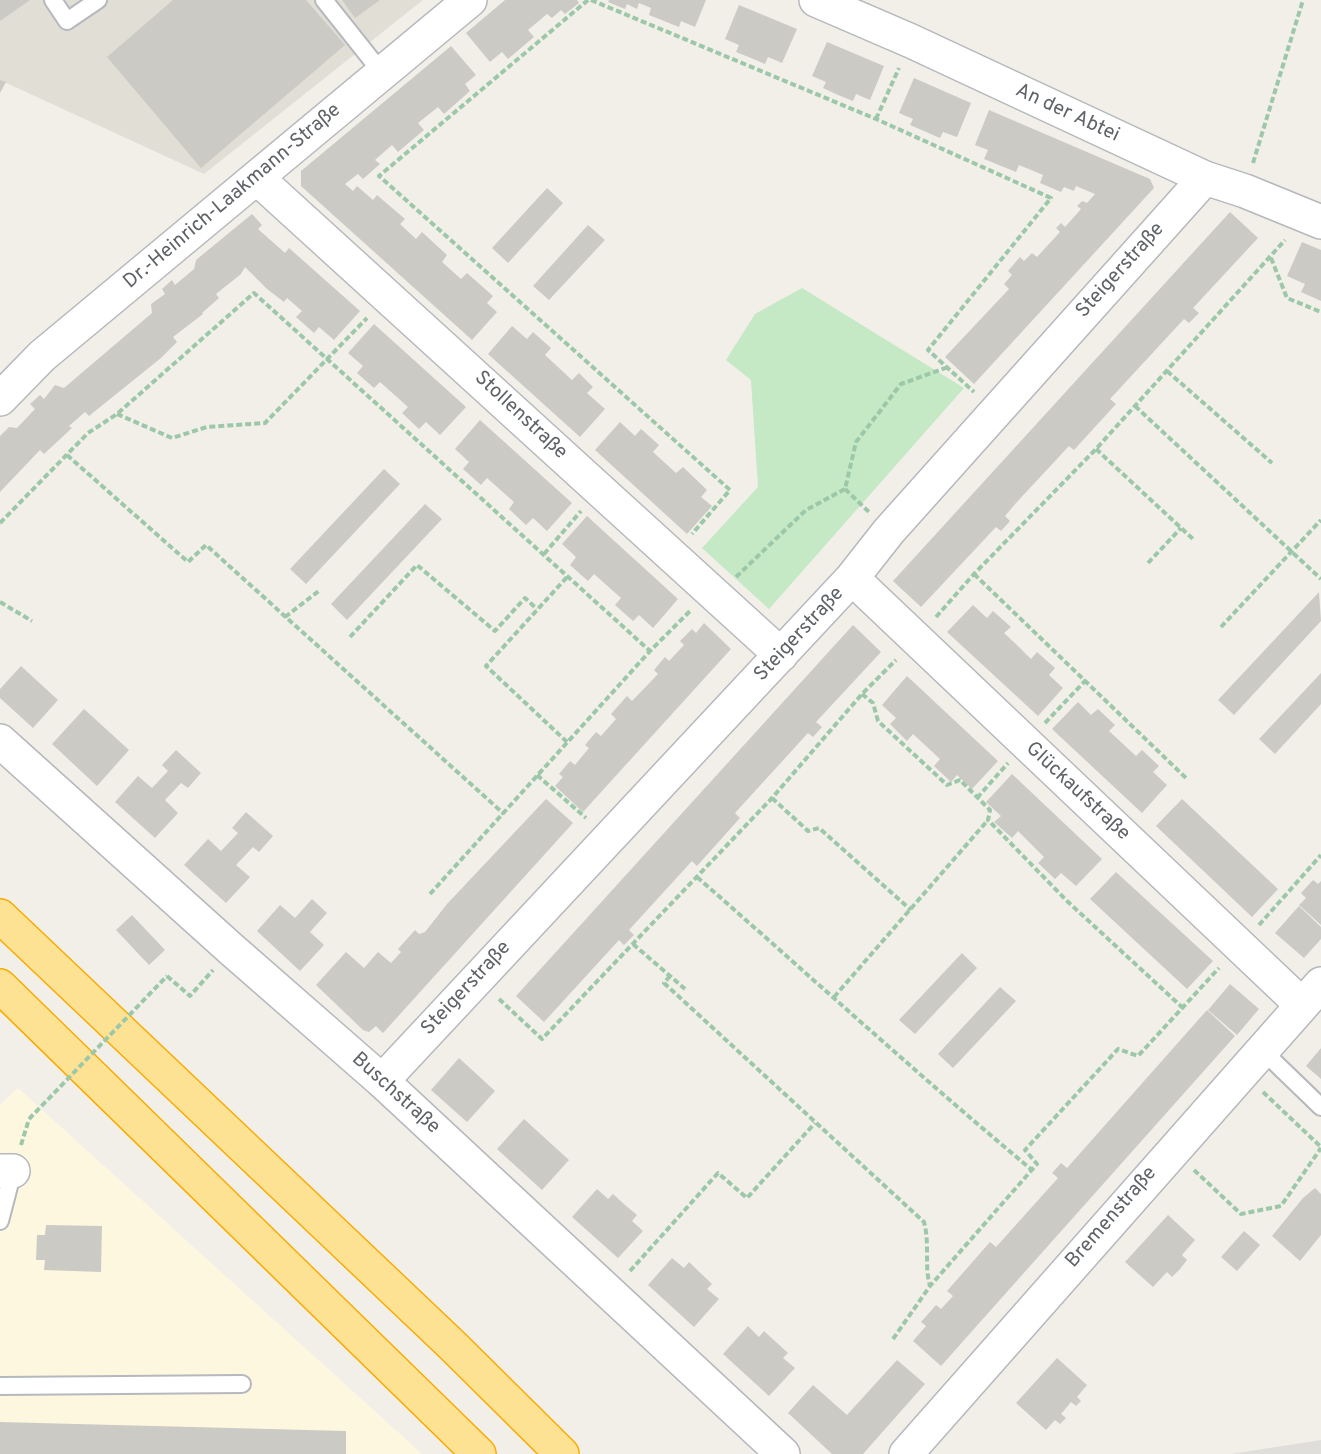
<!DOCTYPE html>
<meta charset="utf-8">
<style>
body{margin:0}
canvas{display:block;background:#f1efe8}
</style>
<canvas width="1321" height="1454"></canvas>
<script>
const g = document.querySelector('canvas').getContext('2d');
g.lineJoin = 'round';
function fillPath(path, color) {
  g.fillStyle = color;
  g.fill(path, 'evenodd');
}
function strokePath(path, color, width, dash) {
  g.strokeStyle = color;
  g.lineWidth = width;
  g.lineCap = dash ? 'butt' : 'round';
  g.setLineDash(dash || []);
  g.stroke(path);
}
function write(font, color, halo, rows, align = 'center') {
  g.font = font + ' Overpass,sans-serif';
  g.lineWidth = 4.5;
  g.setLineDash([]);
  g.textBaseline = 'middle';
  g.strokeStyle = halo;
  g.fillStyle = color;
  for (const [text, x, y, turn = 0] of rows) {
    g.save();
    g.translate(x, y);
    g.rotate((+turn || 0) * Math.PI / 180);
    g.textAlign = isNaN(turn) ? turn : align;
    if (halo) g.strokeText(text, 0, 0);
    g.fillText(text, 0, 0);
    g.restore();
  }
}
const commercial = new Path2D(`
 M18 1088 421 1453V1454H0V1105Z`);
const industrial = new Path2D(`
 M1321 1440V1454H1231Z`);
const education = new Path2D(`
 M0 0H423L204 174 0 80Z`);
const green = new Path2D(`
 M802 288 964 388 769 609 702 548 758 487 751 380 726 360 755 314Z`);
const building = new Path2D(`
 M0 0H30L0 21Z
 M173 0H306L345 45 201 168 107 57Z
 M342 0H380L355 18Z
 M505 0H577L579 3 565 14 561 10 552 18 547 14 528 30 534 37 508 59 502 52 490 62 466 33Z
 M609 0H706L695 27 681 21 679 27 649 15 651 8 639 3 637 9 627 4 625 9 608 2Z
 M739 5 797 29 782 63 768 57 765 64 751 58 736 52 739 45 725 39Z
 M827 42 884 66 870 100 856 94 853 101 838 95 823 88 826 82 812 76Z
 M451 46 476 75 465 84 470 91 444 114 438 107 418 123 424 130 398 152 392 145 375 160 380 164 363 179 358 174 345 184 353 191 357 186 373 200 377 195 405 219 400 224 416 239 422 232 447 255 442 262 461 279 467 273 493 296 487 303 497 312 472 340 301 186V171Z
 M914 78 971 103 957 137 943 132 940 138 910 125 913 119 899 113Z
 M0 80 6 82 0 93Z
 M989 110 1150 179 1154 188 974 384 945 357 1009 289 1004 284 1012 275 1008 271 1020 257 1024 261 1032 253 1037 257 1060 232 1056 228 1061 223 1065 227 1081 209 1077 206 1082 201 1087 203 1095 194 1076 186 1074 191 1064 187 1061 192 1040 183 1043 175 1019 165 1016 172 984 159 988 150 975 145Z
 M547 188 563 203 508 263 492 248Z
 M1230 212 1258 238 1193 308 1199 313 1189 323 1184 319 1110 399 1116 404 1074 450 1069 446 1016 503 1005 516 1010 521 1001 531 996 527 921 607 893 581Z
 M252 214 262 225 258 229 285 253 289 248 360 311 334 340 319 327 314 333 296 317 302 311 287 298 284 302 267 289 245 267 241 274 216 294 219 298 202 313 203 314 173 337 177 342 161 358 89 416 85 412 69 426 72 428 44 454 40 450 0 492V436L9 427 17 428 35 409 30 404 40 395 44 399 55 385 64 388 152 313 151 304 165 294 162 289 172 280 175 285 194 269 196 260Z
 M588 225 605 240 549 300 533 286Z
 M1302 242 1321 250V301L1301 292 1305 284 1287 276Z
 M374 324 466 407 440 435 426 422 419 429 402 413 408 407 380 382 374 388 357 373 363 366 348 353Z
 M512 326 527 339 533 332 551 348 545 355 572 380 579 373 593 387 587 393 605 409 580 437 488 354Z
 M480 420 572 503 547 531 533 518 526 525 509 509 514 502 487 478 481 485 463 469 469 462 455 449Z
 M620 422 635 436 641 429 659 445 653 452 676 473 683 467 707 490 701 497 712 506 687 534 595 450Z
 M384 469 400 484 306 584 290 569Z
 M425 504 442 519 347 620 331 604Z
 M587 516 678 599 653 628 639 615 633 621 615 605 621 598 594 574 588 581 570 565 576 557 562 544Z
 M1319 592 1321 621 1234 715 1218 700Z
 M973 605 987 618 993 611 1011 627 1004 633 1018 646 1031 659 1037 652 1055 668 1049 675 1063 688 1038 716 947 632Z
 M704 623 731 649 583 812 555 786 563 777 559 774 570 761 575 765 589 748 585 745 596 732 601 736 616 719 611 714 627 696 632 701 658 674 654 670 665 657 669 661 684 645 680 641 692 629 696 633Z
 M853 625 881 652 816 722 822 727 813 737 808 733 735 813 740 818 697 866 692 861 629 930 634 935 624 945 619 940 544 1022 516 996Z
 M21 666 58 700 33 728 0 698V689Z
 M1321 673V704L1275 754 1259 739Z
 M907 676 998 761 972 789 957 775 951 782 934 766 940 759 913 734 907 741 890 724 896 718 882 705Z
 M1078 702 1091 715 1098 709 1115 725 1109 731 1136 756 1142 750 1159 766 1153 772 1167 785 1142 813 1052 729Z
 M84 709 129 750 97 786 52 744Z
 M176 750 201 773 188 788 181 783 165 800 178 813 155 838 115 802 138 776 152 788 168 771 162 765Z
 M1012 774 1102 859 1076 886 1061 873 1055 879 1038 863 1044 857 1018 831 1012 838 994 822 1001 816 986 802Z
 M546 799 573 823 383 1033 376 1026 369 1032 363 1030 316 985 346 952 364 968 378 952 391 963 401 952 398 949 415 930 419 934 425 932 447 904Z
 M1182 799 1278 889 1252 917 1156 826Z
 M246 812 273 836 259 852 253 847 236 865 250 877 226 903 184 865 208 839 221 851 238 833 232 828Z
 M1116 872 1213 961 1187 989 1090 899Z
 M1313 880 1318 884 1321 881V925L1299 905 1306 898 1301 893Z
 M312 899 327 913 310 932 324 945 300 971 257 931 280 905 295 918Z
 M1299 906 1321 927V939L1304 958 1275 933Z
 M132 915 165 950 149 965 116 930Z
 M962 953 977 968 915 1034 899 1020Z
 M1230 984 1259 1009 1237 1035 1208 1010Z
 M1000 987 1016 1001 953 1068 938 1054Z
 M1207 1010 1235 1036 941 1366 913 1341 926 1326 921 1322 936 1305 941 1309 953 1296 947 1291 990 1242 996 1247 1058 1178 1052 1173 1061 1163 1067 1168Z
 M1321 1048V1079L1306 1066Z
 M459 1058 495 1091 467 1122 431 1090Z
 M524 1119 569 1160 542 1190 497 1149Z
 M1315 1188 1321 1194V1235L1300 1261 1272 1236 1303 1198Z
 M597 1189 608 1199 613 1194 625 1205 637 1215 632 1221 643 1231 618 1258 572 1217Z
 M1168 1215 1195 1240 1182 1255 1187 1260 1180 1269 1172 1277 1167 1272 1153 1287 1125 1262Z
 M46 1225 102 1226 101 1272 44 1270 45 1260H36L37 1235H45Z
 M1244 1231 1260 1245 1237 1271 1221 1257Z
 M672 1258 684 1268 689 1262 712 1284 707 1289 719 1299 694 1327 648 1285Z
 M748 1326 759 1337 764 1331 788 1353 783 1358 795 1368 769 1396 723 1354Z
 M1057 1358 1087 1385 1077 1397 1081 1401 1076 1406 1071 1402 1061 1414 1066 1418 1060 1424 1055 1420 1046 1430 1016 1403Z
 M897 1360 925 1384 863 1454H832L788 1413 813 1385 847 1415Z
 M0 1422 346 1431V1454H0Z`);
const path = new Path2D(`
 M588 0 379 176 730 490 692 534
 M591 0 876 119 1051 198 928 350 974 392
 M876 119 899 68
 M1253 163 1303 0
 M1271 258 1287 298 1321 312
 M1167 371 1272 463
 M1135 406 1321 579
 M117 414 172 438 207 427 265 423 367 318
 M1096 449 1193 539
 M67 455 188 562 206 545 504 814
 M845 489 869 512
 M0 523 88 433 117 414 254 293 650 651
 M544 554 581 511
 M1148 563 1181 528
 M974 574 1186 778
 M736 577 806 510 845 489 856 442 901 384 948 367
 M0 602 32 621
 M285 617 320 590
 M936 617 974 574 1096 449 1285 240
 M1221 627 1321 520
 M350 637 417 565 495 631 525 598 537 609
 M862 694 873 703 878 721 947 785 960 780 990 810 988 820 1067 901 1183 1008
 M1045 723 1086 680
 M567 742 486 666 568 576
 M537 775 586 818
 M772 798 808 831 819 828 911 910
 M977 798 1008 763
 M697 877C809 975 918 1075 1032 1170
 M430 894 650 651 690 611
 M1259 925 1321 855
 M633 944 685 989
 M167 976 190 996 213 970
 M670 976 664 983 924 1222C930 1244 924 1265 930 1286
 M834 997 988 820
 M499 999 542 1039 772 798 862 694 896 660
 M1263 1092 1321 1147
 M21 1145 29 1119
 M1194 1170 1241 1214 1281 1206 1321 1148
 M630 1271 718 1173 747 1198 815 1123
 M893 1339 930 1286 1037 1164 1025 1150 1118 1049 1138 1056 1219 968`);
const service = new Path2D(`
 M53 0 67 21 98 0
 M324 0 382 73
 M1262 1050 1321 1107
 M0 1221 13 1171
 M0 1386 242 1384`);
const minor = new Path2D(`
 M816 0 911 41 1205 178 1245 191 1321 222
 M257 178 781 655
 M0 399 42 356 470 0
 M852 578 1302 1005
 M382 1081 852 578 889 531 1205 178
 M0 1171H13
 M906 1454 1321 984`);
const tertiary = new Path2D(`
 M0 741 231 949 382 1081 783 1454`);
const motorway = new Path2D(`
 M0 916 452 1345 562 1454
 M0 986 479 1454`);
const pathBridge = new Path2D(`
 M29 1119 167 976`);
const streetNames = [
 ["An der Abtei",1067,114,25],
 ["Dr.-Heinrich-Laakmann-Straße",233,197,-40],
 ["Steigerstraße",1121,271,-48],
 ["Stollenstraße",520,416,43],
 ["Steigerstraße",800,635,-47],
 ["Glückaufstraße",1077,792,43],
 ["Steigerstraße",467,989,-47],
 ["Buschstraße",395,1094,42],
 ["Bremenstraße",1112,1218,-49]
];
fillPath(commercial, '#fef7e0');
fillPath(industrial, '#e0deda');
fillPath(education, '#e1ded6');
fillPath(green, '#c5e8c5');
fillPath(building, '#cccac5');
strokePath(service, '#b5b8bc', 20);
strokePath(minor, '#b5b8bc', 36);
strokePath(tertiary, '#b5b8bc', 36);
strokePath(motorway, '#f9ab00', 36);
strokePath(path, '#9cc7a9', 4, [6, 3]);
strokePath(service, '#fff', 16);
strokePath(minor, '#fff', 33);
strokePath(tertiary, '#fff', 33);
strokePath(motorway, '#fde293', 33);
strokePath(pathBridge, '#9cc7a9', 4, [6, 3]);
write('20px', '#5f6368', '#fff', streetNames);
</script>
